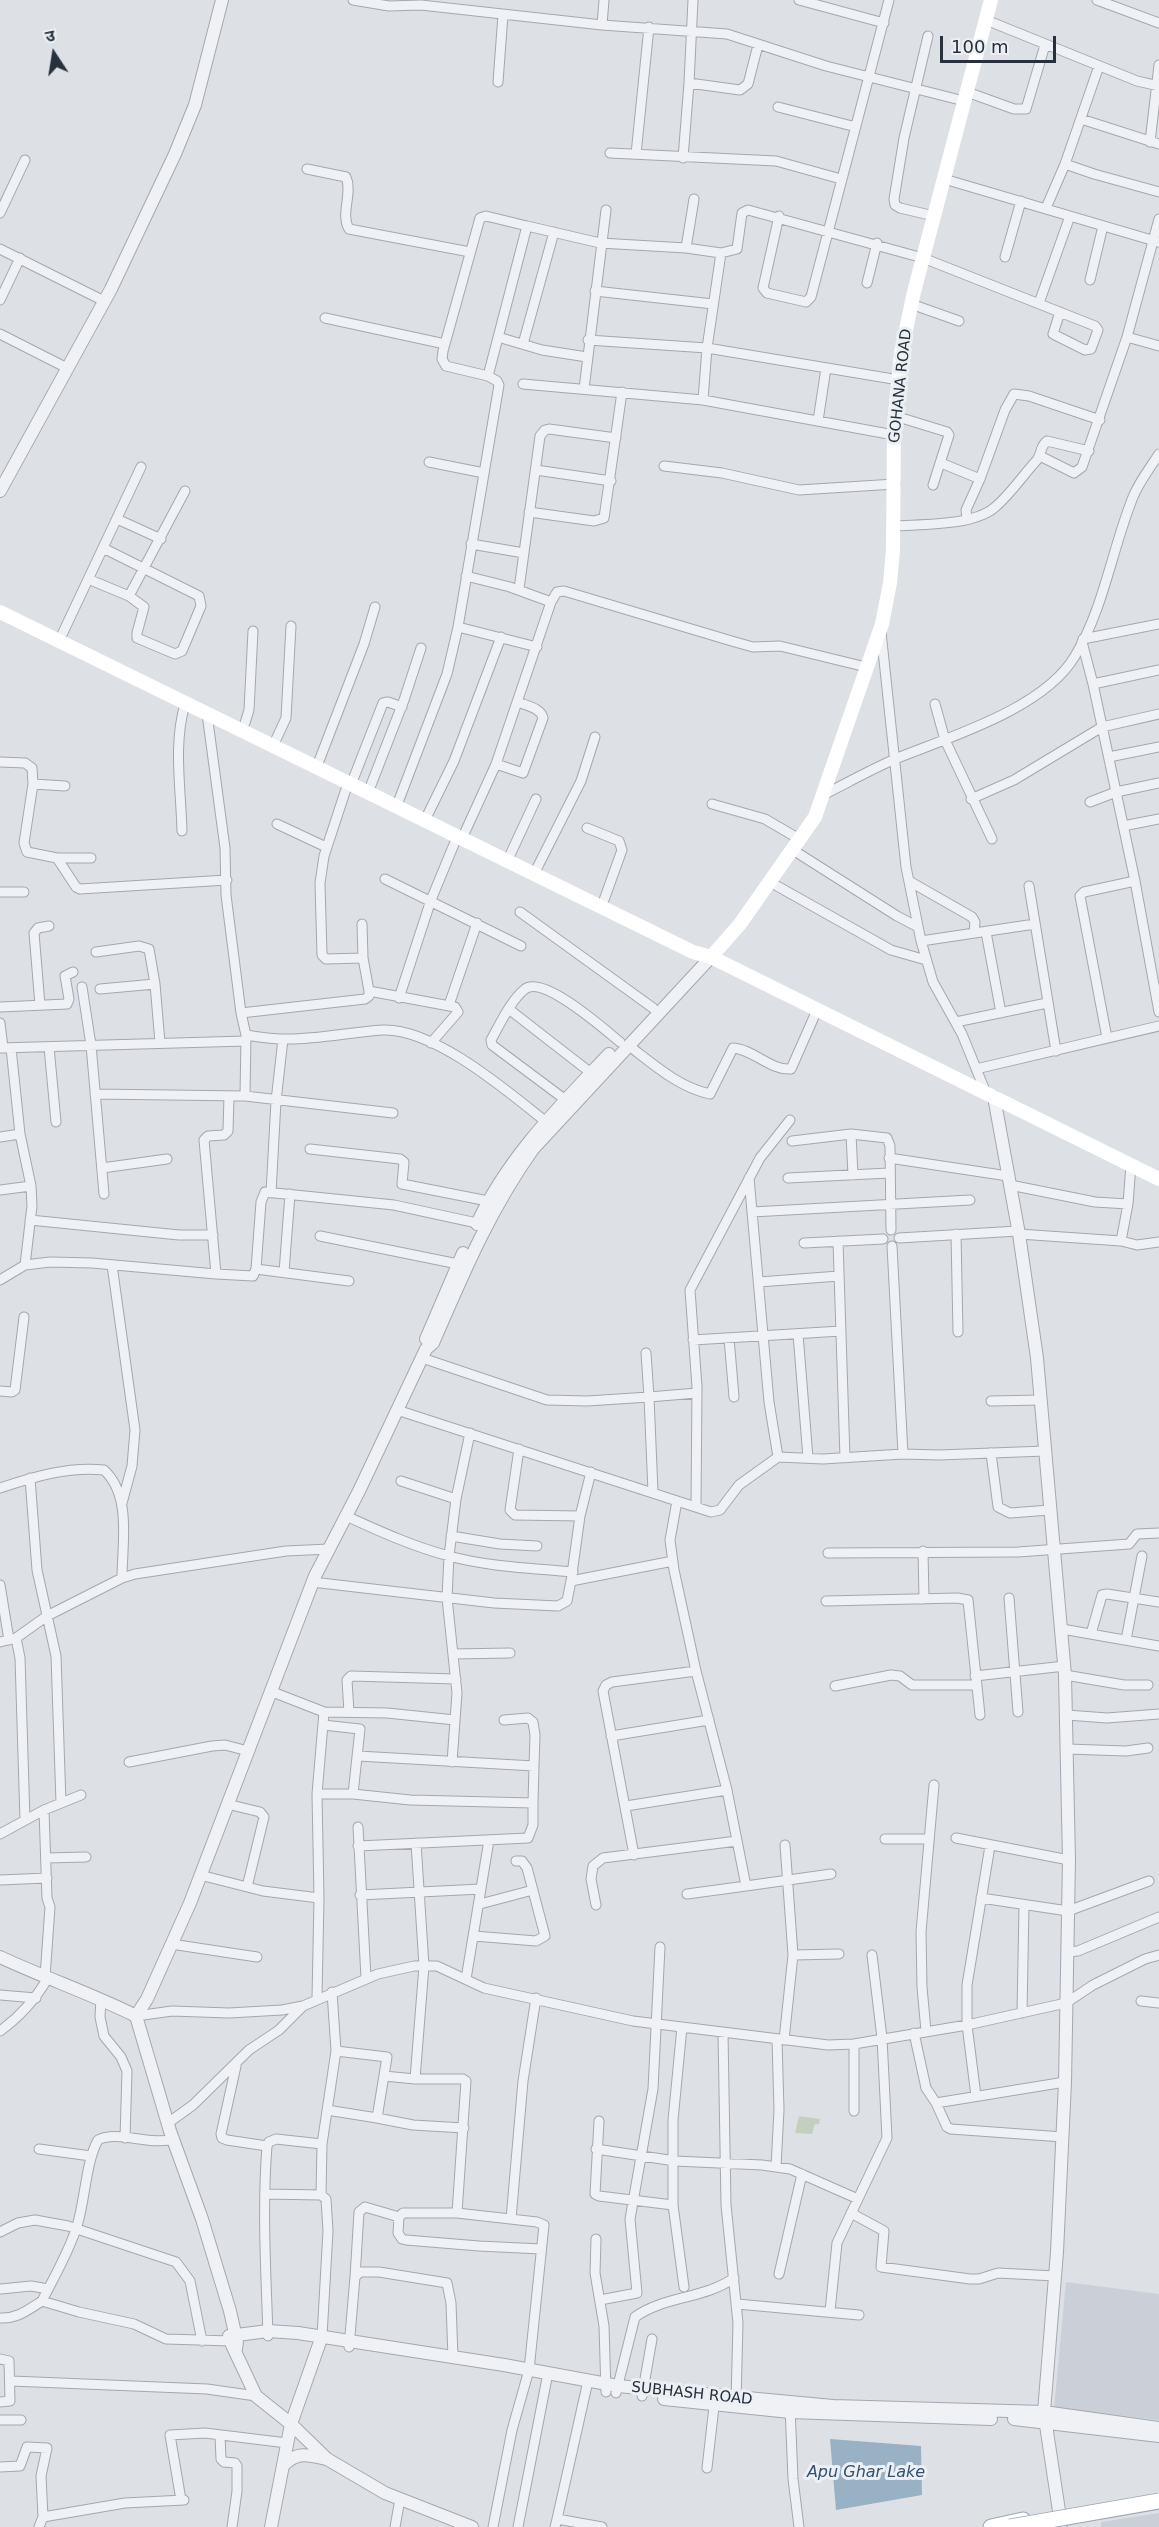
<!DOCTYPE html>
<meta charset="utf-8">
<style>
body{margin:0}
#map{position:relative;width:1159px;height:2527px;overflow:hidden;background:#dde1e6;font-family:"DejaVu Sans","Noto Sans Devanagari",sans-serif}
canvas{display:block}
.north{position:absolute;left:24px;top:24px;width:60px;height:60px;-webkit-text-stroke:4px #ecf0f4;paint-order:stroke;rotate:348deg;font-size:16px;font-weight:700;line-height:24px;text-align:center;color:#27303c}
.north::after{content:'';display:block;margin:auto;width:21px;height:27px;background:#27303c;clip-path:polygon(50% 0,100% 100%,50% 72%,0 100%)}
.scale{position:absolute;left:940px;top:36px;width:116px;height:27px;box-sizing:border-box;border:3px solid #27303c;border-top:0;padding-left:8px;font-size:18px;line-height:21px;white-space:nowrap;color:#27303c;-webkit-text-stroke:4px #ecf0f4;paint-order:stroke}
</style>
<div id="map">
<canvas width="1159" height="2527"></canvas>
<div class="north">उ</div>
<div class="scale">100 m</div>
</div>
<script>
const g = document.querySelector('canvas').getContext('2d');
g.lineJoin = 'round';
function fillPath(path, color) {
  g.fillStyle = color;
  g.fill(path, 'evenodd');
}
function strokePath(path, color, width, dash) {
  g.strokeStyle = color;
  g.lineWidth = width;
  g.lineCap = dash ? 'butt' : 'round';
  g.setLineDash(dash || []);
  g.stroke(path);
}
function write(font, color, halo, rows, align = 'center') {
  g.font = font + ' "DejaVu Sans",sans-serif';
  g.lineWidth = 6;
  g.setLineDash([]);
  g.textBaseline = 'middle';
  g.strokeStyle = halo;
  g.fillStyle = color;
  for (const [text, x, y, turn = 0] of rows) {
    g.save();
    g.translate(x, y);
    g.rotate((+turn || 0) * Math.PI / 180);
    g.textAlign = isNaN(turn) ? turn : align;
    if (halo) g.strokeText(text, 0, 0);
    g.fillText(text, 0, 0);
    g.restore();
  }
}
const built = new Path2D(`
 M1066 2282 1159 2294V2420L1054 2408Z
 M1159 2513V2527H1101V2522Z`);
const green = new Path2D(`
 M799 2116 820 2119 819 2124H815L812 2134 795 2133Z`);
const water = new Path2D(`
 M830 2439 921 2446 922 2495 836 2510Z`);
const minor = new Path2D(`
 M353 0 389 6 421 5 602 25 727 34 826 66 964 101
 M799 0 884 23
 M1097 0 1159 23
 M986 20 1137 81 1159 86
 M602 25 604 0
 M928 36 904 138 894 199 895 205 900 208 934 216
 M498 82 503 15
 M689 83 693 0
 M967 92 1014 109H1026L1045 45
 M778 107 856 127
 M1081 119 1159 144
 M1150 142 1159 65
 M610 153 776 161 841 179
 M636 154 649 27
 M683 158 689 83 740 90 748 84 758 45
 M1065 164 1094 174 1159 192
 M307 169 346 177C353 193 340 214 349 229L470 252
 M944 179 1158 242
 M1046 208 1065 164 1099 66
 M0 213 25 160
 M779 216 763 288 767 293 806 302 811 297 889 0
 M686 248 694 199
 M0 249 104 301
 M1005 257 1021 201
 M1090 280 1103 226
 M867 283 877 243
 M595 291 713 304
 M0 300 20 258
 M1039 303 1070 216
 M911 304 959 321
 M325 318 445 344
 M0 334 67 368
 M498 337 542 350 587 357
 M1127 337 1159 346
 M588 340 707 348 899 380
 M523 344 554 232
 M488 376 446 366 442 359 443 351 480 218 486 216 527 226
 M523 384 703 400 894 435
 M584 389 606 210
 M703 400 707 348 721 253
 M895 416 947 432 949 435 933 485
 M818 421 826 368
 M1040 456 1074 473 1082 467 1127 337 1159 219
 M429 462 484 473
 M941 463 980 479
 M664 466 722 473 799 490 895 484
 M536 470 611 481
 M529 512 594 521 604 518 622 392
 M117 519 161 539
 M967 519 966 510 980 479 1005 410 1014 394 1029 396 1100 420
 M894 526C922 524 972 526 994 508 1010 495 1023 475 1037 460 1042 453 1040 446 1047 441L1089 451
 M471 544 524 553
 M466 576 510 587 551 602
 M88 579 129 596 144 607 137 633V638L175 654 182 651 201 606 199 596 103 548
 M519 589 540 436 545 430 549 429 616 438
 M129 596 185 491
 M458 627 537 647
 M881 632 906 867 921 941 933 982 962 1034 986 1093
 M1083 639 1159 624
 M59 641 141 467
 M1082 642 1093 684 1135 881 1159 1012
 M1093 684 1159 670
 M935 704 945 740 992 839
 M207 714 225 848 226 895 241 1013 246 1035
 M245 723 249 710 253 631
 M273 746 286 718 291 626
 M1109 757 1159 747
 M319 761 364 644 375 607
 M0 762 25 763 32 768 33 784 24 843 27 852 57 858H91
 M496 764 523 773 543 718C541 708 527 706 518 702
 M354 777 383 703 388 702 402 707
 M348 783 324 856 320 883 322 955 326 959 363 958
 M33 784 65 786
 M371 785 404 700 421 648
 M821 796C845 784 870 770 895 759 949 737 1044 709 1075 656 1104 608 1112 549 1133 497 1139 482 1150 468 1159 454
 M971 799 1014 780 1102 727 1159 714
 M399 800 447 674 458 627 499 385 497 381 488 376 527 226 600 243 686 248 721 253 737 249 742 213 748 210 923 258 1095 326 1098 330 1091 349 1085 350 1053 334 1060 312
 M1090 802 1116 792 1159 783
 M712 804 765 819 794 836
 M428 814 454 761 501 637
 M277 824 326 847
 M1123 826 1159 819
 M587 828 619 841 622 850 604 900
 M182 831C181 790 173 744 185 704
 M465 832 496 764 551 602 557 592 564 591 735 642 753 647 780 646 866 667
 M793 850 897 916 918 927
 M510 855 536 799
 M57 858 76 887 80 889 227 880
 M537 868 581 781 595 737
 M385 879 521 946
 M909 881 972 917 975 922 974 933
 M770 882 891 950 926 960
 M1029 886 1056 1051
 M0 892H24
 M520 912 653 1008
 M362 924 363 958 369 991
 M986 932 1001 1013
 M921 941 1035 924
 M96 952 139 946 149 949 155 984 160 1043
 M82 987 91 1045 104 1194
 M100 989 155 984
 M399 998 431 900 457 837
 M40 1005 34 933 38 928 49 926
 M449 1005 477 923
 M0 1007 67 1004 69 999 65 976 73 972
 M510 1010 591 1073
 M241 1013 365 999 369 996V991L455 1007 458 1012 431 1043
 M956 1022 1047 1003
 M0 1023 3 1048
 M1107 1038 1080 896 1084 892 1135 881
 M628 1045C653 1064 678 1087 710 1094L733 1048C753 1049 771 1071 791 1069L817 1010
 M49 1047 56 1122
 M0 1048 246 1041
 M11 1048 20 1134 31 1186 32 1206 25 1265
 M976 1069 1159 1026
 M95 1094 245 1096 393 1113
 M229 1096 228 1131 224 1135 208 1136 204 1140 216 1274 253 1276 256 1269 349 1281
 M245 1096 246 1035C258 1037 270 1039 283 1039 316 1040 350 1032 383 1030 434 1028 507 1091 545 1121
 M571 1104 492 1045 491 1040C500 1024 511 1000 525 989 544 975 605 1030 620 1042
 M851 1134 853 1175
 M0 1137 20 1134
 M792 1141 851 1134 887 1138 890 1146 891 1230
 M310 1149 400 1159 404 1162 402 1184 488 1201
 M889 1158 1008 1176
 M102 1168 167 1159
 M749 1178 769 1402 778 1457 823 1459 903 1454 939 1455 1045 1451
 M788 1178 889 1173
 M1010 1185 1095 1202 1128 1204
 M0 1190 31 1186
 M271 1193 276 1101 283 1039
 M752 1212 970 1200
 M30 1220 179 1235H213
 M956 1234 958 1332
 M1019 1234 1121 1241 1137 1245 1159 1242
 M320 1236 458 1264
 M899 1238 1018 1231
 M838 1241 845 1458
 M1121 1241 1128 1204 1131 1164
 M804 1243 883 1239
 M892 1246 903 1454
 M112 1265 135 1430 132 1466 122 1503
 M256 1269 261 1202 265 1192 394 1205 477 1223
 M284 1272 290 1194
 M0 1280 25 1265 50 1262 92 1263 216 1274
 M759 1282 839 1276
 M798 1334 808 1458
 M729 1338 734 1397
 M693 1340 841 1331
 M646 1353 649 1397 697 1393
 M422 1358 547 1400 587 1401 649 1397 653 1492
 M0 1391 12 1392 15 1390 24 1317
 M991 1401 1041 1400
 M397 1410 711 1512 720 1510 739 1485 778 1457
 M519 1449 510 1510 515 1515 580 1516 591 1472
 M991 1453 998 1507 1010 1513 1050 1510
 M30 1478 37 1570 56 1656 61 1803
 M401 1481 456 1499
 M0 1488C33 1477 69 1466 104 1470 132 1496 122 1544 122 1578
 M677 1501 670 1540 674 1570 696 1671 727 1790 746 1886 831 1874
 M696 1506 697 1387 690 1290 760 1158 790 1120
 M346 1516C379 1531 414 1547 449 1556 489 1567 532 1568 573 1572
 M580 1516 571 1581 673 1561
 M451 1536 500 1544 537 1546
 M923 1551 924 1599
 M828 1553 1018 1552 1129 1544 1137 1534 1159 1533
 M312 1582 494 1603 558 1606 567 1601 571 1581
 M0 1585 9 1640
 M1009 1598 1018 1712
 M826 1601 957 1598 968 1600 980 1715
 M1062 1629 1159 1646
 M1091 1634 1102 1595 1107 1594 1159 1602
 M16 1638 20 1658 25 1820
 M1126 1640 1142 1556
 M0 1642 16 1638 47 1616 122 1578 135 1574 286 1551 329 1549
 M453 1654 510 1653
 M1065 1675 1124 1685H1148
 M975 1676 1065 1666
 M835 1686 891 1675 900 1676 912 1685H976
 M270 1691 324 1712 387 1713 455 1720
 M349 1712 347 1680 351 1676 456 1679
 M1067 1715 1107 1718 1159 1714
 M504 1720 528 1718 533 1722 535 1735 534 1766
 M323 1725 360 1729 353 1794
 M611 1736 709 1720
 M1067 1749 1126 1751 1148 1748
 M129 1762 212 1746 225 1745 248 1751
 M452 1762 457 1693 447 1598 449 1556 456 1499 470 1433
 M317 1794H353L410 1800 533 1803 534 1766 358 1756
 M227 1804 260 1812 264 1817 247 1887
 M626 1806 727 1790
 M44 1810 47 1898 50 1907 45 1977
 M358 1827 366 1978
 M0 1834 44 1810 81 1795
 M956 1838 1069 1860
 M885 1839H929
 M358 1846 528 1838 533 1825V1803
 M634 1855 603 1691 606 1685 612 1682 696 1671
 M46 1858 86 1857
 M200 1875 263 1891 319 1898
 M0 1880 47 1878
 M687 1894 746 1886
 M360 1895 481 1889
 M981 1898 1068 1911 1149 1881
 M480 1904 533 1890
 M596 1905 591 1879 593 1866 603 1858 737 1841
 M474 1936 536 1941 545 1936 527 1868 522 1861H516
 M171 1944 257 1957
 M1067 1952 1078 1951 1159 1917
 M793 1955 839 1954
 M466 1979 489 1840
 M0 1995 36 1998
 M317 1998 319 1898 317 1794 324 1712
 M101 1999 100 2017 104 2036 121 2057 127 2071 125 2138
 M1141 2001 1159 2003
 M1022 2013 1024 1906
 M136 2016 172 2011 229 2013 282 2010 303 2006 378 1974 414 1966H437L484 1988 633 2021 828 2045 854 2044 967 2025 1066 2003 1093 1985 1145 1959 1159 1955
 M682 2027 673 2120V2205L684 2287
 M0 2031C21 2016 35 2000 48 1978
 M926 2031 922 1987 921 1932 934 1785
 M723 2033 726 2205 738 2323 736 2402
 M914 2033 926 2088 936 2103 1065 2082
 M784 2040 793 1955 785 1845
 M336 2051 387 2057 377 2118 413 2125 464 2128
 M236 2066 221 2134 222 2138 227 2140 267 2146
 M384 2076 415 2079H463L466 2081 457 2213
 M415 2079 424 1966 416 1843
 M976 2096 967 2025V1985L990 1846
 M936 2103 947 2127 951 2129 1063 2137
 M327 2110 377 2118
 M854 2111V2044
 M599 2121 595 2194 599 2196 673 2205
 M168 2123 193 2105 249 2050 279 2030 303 2006
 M39 2149 91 2156
 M596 2149 675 2161 762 2165 790 2169 858 2199
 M776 2167 779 2110 777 2039
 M265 2194 321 2195 326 2199 328 2231 322 2336
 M321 2195 322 2144 336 2051 332 1992
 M851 2213 884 2231 881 2267 970 2279H979L998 2273 1055 2276
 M399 2217 398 2233 402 2239 406 2240 479 2246 541 2249
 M511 2219 523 2081 536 1998
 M0 2232 18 2223 35 2220 68 2226 176 2262 190 2281 202 2341
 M596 2239 595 2273 604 2326 606 2392
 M779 2274 802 2174
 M355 2277 359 2212 365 2207 399 2217 403 2213H457L537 2222 544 2225 529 2370 512 2430 493 2527
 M1 2289 31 2286 48 2289
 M600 2300 637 2293 630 2219 653 2089 660 1947
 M42 2301C54 2277 69 2252 77 2226 85 2201 86 2161 98 2140 117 2130 151 2146 174 2139
 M737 2304 859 2315
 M830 2311 837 2243 887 2138 882 2038 872 1955
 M0 2318C17 2319 28 2310 42 2301L79 2312 134 2324 166 2339 231 2341
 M268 2336C266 2273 262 2209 267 2146L269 2142 276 2139 322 2144
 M349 2347 355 2277 360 2272H379L447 2283 451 2303 453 2358
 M0 2359 9 2361 10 2401 0 2402
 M11 2381 207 2389 256 2396
 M616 2393 635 2317C664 2296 704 2299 734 2278
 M642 2396 652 2339
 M790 2407 793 2479 799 2527
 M0 2420H21
 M220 2435 221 2459 224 2462 235 2463 237 2466V2491L232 2527
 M0 2467 20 2466 27 2447 47 2448 41 2476 43 2517 39 2527
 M707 2468 715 2398
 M181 2500 170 2435 205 2433 287 2443
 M43 2517 125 2503 184 2500
 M557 2519 588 2381
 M395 2527 400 2499
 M518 2527 548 2373
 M555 2527 557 2519 602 2527`);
const tertiary = new Path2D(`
 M0 491 111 289 175 154 195 105 222 0
 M994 1097 1019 1234 1037 1358 1065 1675 1069 1860 1065 2082 1057 2252 1044 2412 1061 2524
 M477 1224C508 1157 559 1107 609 1054
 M426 1339 463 1253
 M0 1957C45 1978 92 1994 136 2016
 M229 2336 268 2331 298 2333 504 2365 618 2386 833 2406 1044 2412 1159 2428
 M232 2345 256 2396 291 2424 327 2459 385 2493 472 2527
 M236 2349 237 2342 230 2311 202 2219 170 2131 136 2016 147 1999 190 1903 315 1576 359 1491 426 1349 433 1343C463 1274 489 1211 533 1149L711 957
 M664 2399 790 2412 991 2419
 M1014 2419 1159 2436
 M284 2465C297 2451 309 2455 326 2459
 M271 2527 291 2424 322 2336`);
const secondary = new Path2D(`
 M0 612 693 952 711 957 1159 1179
 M711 957 740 924 815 817 882 624 890 583 893 550 894 425 901 353 914 292 991 0`);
const primary = new Path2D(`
 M991 2527 1023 2520`);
const primaryBridge = new Path2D(`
 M1010 2527 1159 2501`);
const streetNames = [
 ["GOHANA ROAD",901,386,-84],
 ["SUBHASH ROAD",692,2394,6]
];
const waterNames = [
 ["Apu Ghar Lake",866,2473]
];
fillPath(built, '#cbd0d8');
fillPath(green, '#c4d0be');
fillPath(water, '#99b1c5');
strokePath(minor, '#a3a8b0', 11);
strokePath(tertiary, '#a3a8b0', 14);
strokePath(primary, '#9da6b1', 17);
strokePath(minor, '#eff1f5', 9);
strokePath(tertiary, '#eff1f5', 12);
strokePath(secondary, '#fff', 14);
strokePath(primary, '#fff', 15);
strokePath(primaryBridge, '#9da6b1', 17, []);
strokePath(primaryBridge, '#fff', 15);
write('15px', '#27303c', '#ecf0f4', streetNames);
write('italic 16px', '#33516d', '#ecf0f4', waterNames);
</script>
